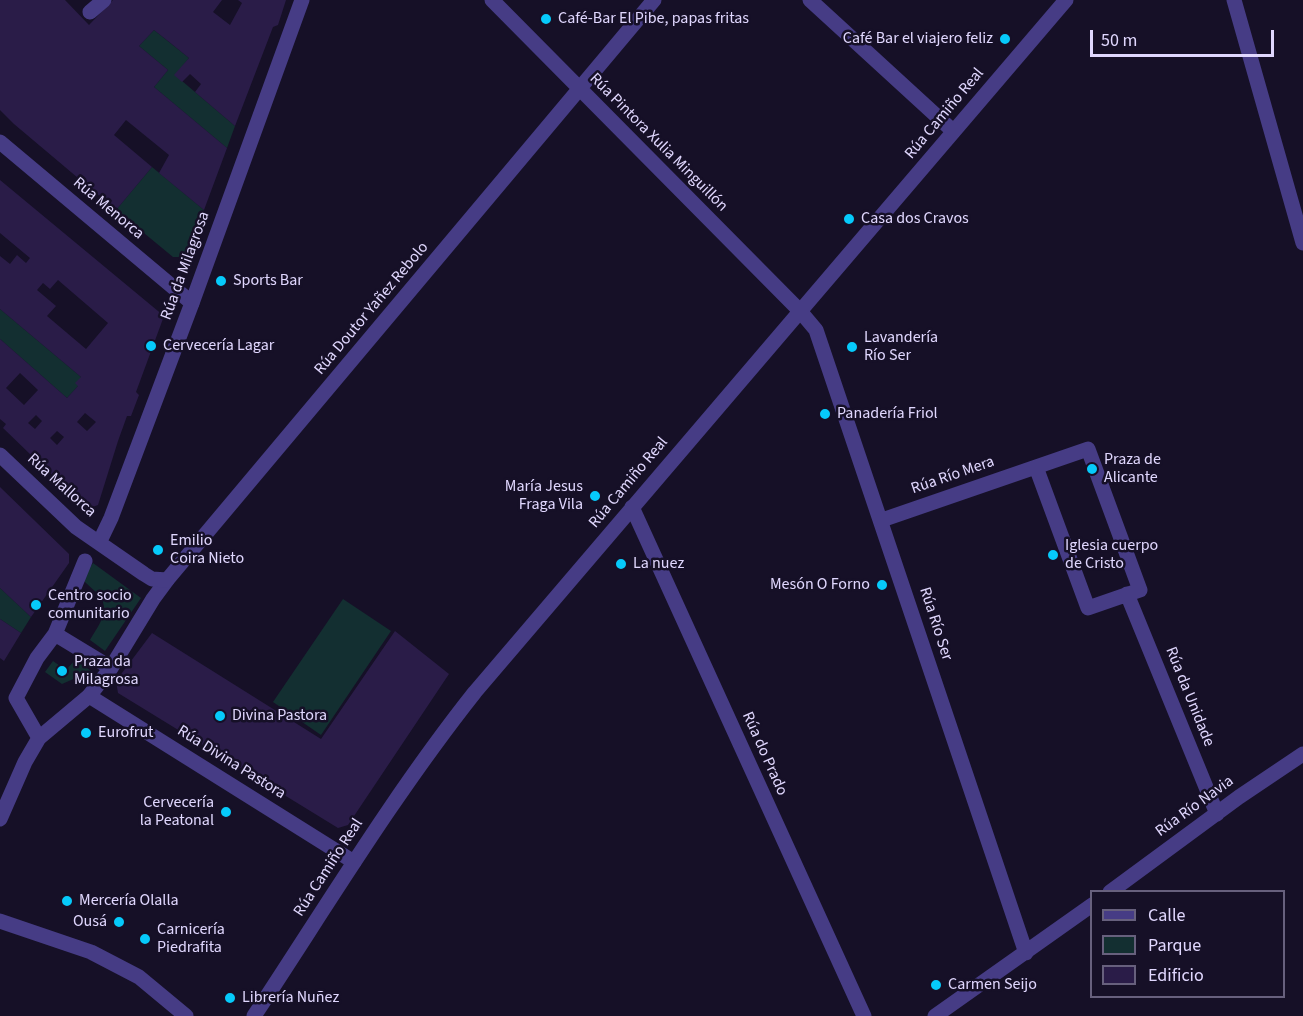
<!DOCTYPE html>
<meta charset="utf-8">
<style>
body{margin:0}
#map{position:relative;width:1303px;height:1016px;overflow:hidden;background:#161027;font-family:"Source Sans 3",sans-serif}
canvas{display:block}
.legend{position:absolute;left:1090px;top:890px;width:195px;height:108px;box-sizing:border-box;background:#161027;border:2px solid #67607d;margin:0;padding:8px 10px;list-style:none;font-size:18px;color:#e0d7fe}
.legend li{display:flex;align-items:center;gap:12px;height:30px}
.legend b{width:30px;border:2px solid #67607d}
.scale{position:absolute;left:1090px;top:30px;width:184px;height:27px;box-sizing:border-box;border:3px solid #e0d7fe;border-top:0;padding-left:8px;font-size:18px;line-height:21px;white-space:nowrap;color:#e0d7fe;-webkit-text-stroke:4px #161027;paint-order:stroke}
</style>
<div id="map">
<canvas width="1303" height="1016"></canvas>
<ul class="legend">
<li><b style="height:8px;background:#463c85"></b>Calle</li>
<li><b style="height:16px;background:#132f31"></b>Parque</li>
<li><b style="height:16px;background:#2a1c48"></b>Edificio</li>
</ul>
<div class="scale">50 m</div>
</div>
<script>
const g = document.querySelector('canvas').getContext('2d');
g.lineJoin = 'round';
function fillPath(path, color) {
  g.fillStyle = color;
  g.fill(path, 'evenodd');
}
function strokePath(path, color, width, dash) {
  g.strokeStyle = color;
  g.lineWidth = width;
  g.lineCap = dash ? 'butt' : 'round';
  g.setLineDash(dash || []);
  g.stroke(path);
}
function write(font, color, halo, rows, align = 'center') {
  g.font = font + ' "Source Sans 3",sans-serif';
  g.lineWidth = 5;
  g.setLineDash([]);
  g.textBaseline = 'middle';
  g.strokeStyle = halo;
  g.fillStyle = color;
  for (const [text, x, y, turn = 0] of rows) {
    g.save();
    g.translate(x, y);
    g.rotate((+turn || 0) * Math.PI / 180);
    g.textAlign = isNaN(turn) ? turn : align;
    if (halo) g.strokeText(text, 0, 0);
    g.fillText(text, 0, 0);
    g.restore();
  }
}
const green = new Path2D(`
 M154 30 189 58 175 75 235 126 227 148 154 87 168 70 139 46Z
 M152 167 204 210 186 257H173L116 210Z
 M0 309 81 377 78 386 67 398 0 339Z
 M93 563 141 598 105 651 90 640C96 629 109 614 102 600 99 593 87 585 82 579Z
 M0 588 31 617 21 633 0 619Z
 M343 599 391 631 321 735 273 702Z
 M75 660 94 673 86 682 78 677 62 684 45 672 53 661 66 670Z`);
const building = new Path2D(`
 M0 0H65L89 25 113 0H222L213 12 230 25 242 3 238 0H286L278 25 273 27 235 126 195 92 201 84 190 74 182 82 174 75 189 58 168 41 154 30 139 46 168 70 154 87 227 148 204 210 159 173 169 155 126 120 114 135 152 167 116 210 14 124 0 110Z
 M0 180 164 316 136 392 139 395 131 416H127L118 441 98 505 87 509 3 428 6 424 0 419V339L67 398 78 386 75 383 81 377 0 309V256L10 264 17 255 26 263 30 258 0 233ZM58 280 108 323 86 349 47 316 56 306 37 290 43 283 50 289ZM20 373 38 390 24 405 6 388ZM85 413 96 422 87 431 77 422ZM36 415 42 421 35 429 28 423ZM57 431 64 437 57 445 50 438Z
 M0 487 69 554V563L31 617 0 588Z
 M0 619 21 633 4 661 0 658Z
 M395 631 449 674 348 825 338 828 118 693 116 681 152 633 321 739Z`);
const pedestrian = new Path2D(`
 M0 142 192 303
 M55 634 111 668
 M89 696 354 862
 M39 738 16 698 37 658 55 634 85 561
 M0 819 25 762 39 738 89 696 111 668 153 599 167 580`);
const minor = new Path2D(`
 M492 0 800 311 816 330 1026 953
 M810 0 953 131
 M1234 0 1303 243
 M90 12 104 0
 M0 455 76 527 144 574 152 579 167 580 654 0
 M632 507 864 1016
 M882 520C950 496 1019 473 1088 449L1140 590 1088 608 1036 467
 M99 543 111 518 192 303 302 0
 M1127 594 1217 814
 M1110 892 1239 797 1303 754
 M0 921 91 952 139 977 186 1016
 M254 1016C326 907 394 794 475 692L1066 0
 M935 1016 1092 905`);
const markers = [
 [546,19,6,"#06cafb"],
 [1005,39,6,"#06cafb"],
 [849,219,6,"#06cafb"],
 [221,281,6,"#06cafb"],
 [151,346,6,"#06cafb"],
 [852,347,6,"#06cafb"],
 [825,414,6,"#06cafb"],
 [1092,469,6,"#06cafb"],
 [595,496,6,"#06cafb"],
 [158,550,6,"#06cafb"],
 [1053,555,6,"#06cafb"],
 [621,564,6,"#06cafb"],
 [882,585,6,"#06cafb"],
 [36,605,6,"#06cafb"],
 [62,671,6,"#06cafb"],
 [220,716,6,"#06cafb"],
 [86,733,6,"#06cafb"],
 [226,812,6,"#06cafb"],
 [67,901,6,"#06cafb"],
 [119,922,6,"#06cafb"],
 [145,939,6,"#06cafb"],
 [936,985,6,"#06cafb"],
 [230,998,6,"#06cafb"]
];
const poiNames = [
 ["Café-Bar El Pibe, papas fritas",558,19],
 ["Café Bar el viajero feliz",993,39,"right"],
 ["Casa dos Cravos",861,219],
 ["Sports Bar",233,281],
 ["Lavandería",864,338],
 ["Río Ser",864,356],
 ["Cervecería Lagar",163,346],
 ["Panadería Friol",837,414],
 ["Praza de",1104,460],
 ["Alicante",1104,478],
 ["María Jesus",583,487,"right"],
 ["Fraga Vila",583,505,"right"],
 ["Emilio",170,541],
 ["Coira Nieto",170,559],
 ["Iglesia cuerpo",1065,546],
 ["de Cristo",1065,564],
 ["La nuez",633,564],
 ["Mesón O Forno",870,585,"right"],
 ["Centro socio",48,596],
 ["comunitario",48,614],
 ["Praza da",74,662],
 ["Milagrosa",74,680],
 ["Divina Pastora",232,716],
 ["Eurofrut",98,733],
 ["Cervecería",214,803,"right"],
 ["la Peatonal",214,821,"right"],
 ["Mercería Olalla",79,901],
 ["Ousá",107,922,"right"],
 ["Carnicería",157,930],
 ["Piedrafita",157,948],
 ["Carmen Seijo",948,985],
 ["Librería Nuñez",242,998]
];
const streetNames = [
 ["Rúa Camiño Real",945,114,-50],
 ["Rúa Pintora Xulia Minguillón",658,143,45],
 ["Rúa Menorca",108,209,40],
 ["Rúa da Milagrosa",186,266,-70],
 ["Rúa Doutor Yañez Rebolo",372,309,-50],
 ["Rúa Río Mera",953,476,-19],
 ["Rúa Camiño Real",629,483,-50],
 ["Rúa Mallorca",61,486,42],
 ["Rúa Río Ser",935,624,72],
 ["Rúa da Unidade",1189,697,68],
 ["Rúa do Prado",764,754,66],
 ["Rúa Divina Pastora",231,763,32],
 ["Rúa Río Navia",1195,807,-36],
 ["Rúa Camiño Real",329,868,-57]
];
fillPath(green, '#132f31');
fillPath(building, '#2a1c48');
strokePath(pedestrian, '#463c85', 15);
strokePath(minor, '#463c85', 15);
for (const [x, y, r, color] of markers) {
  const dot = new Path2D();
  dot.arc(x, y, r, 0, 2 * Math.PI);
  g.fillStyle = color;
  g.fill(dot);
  strokePath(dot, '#161027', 2);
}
write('16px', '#e0d7fe', '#161027', poiNames, 'left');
write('16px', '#e0d7fe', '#161027', streetNames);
</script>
